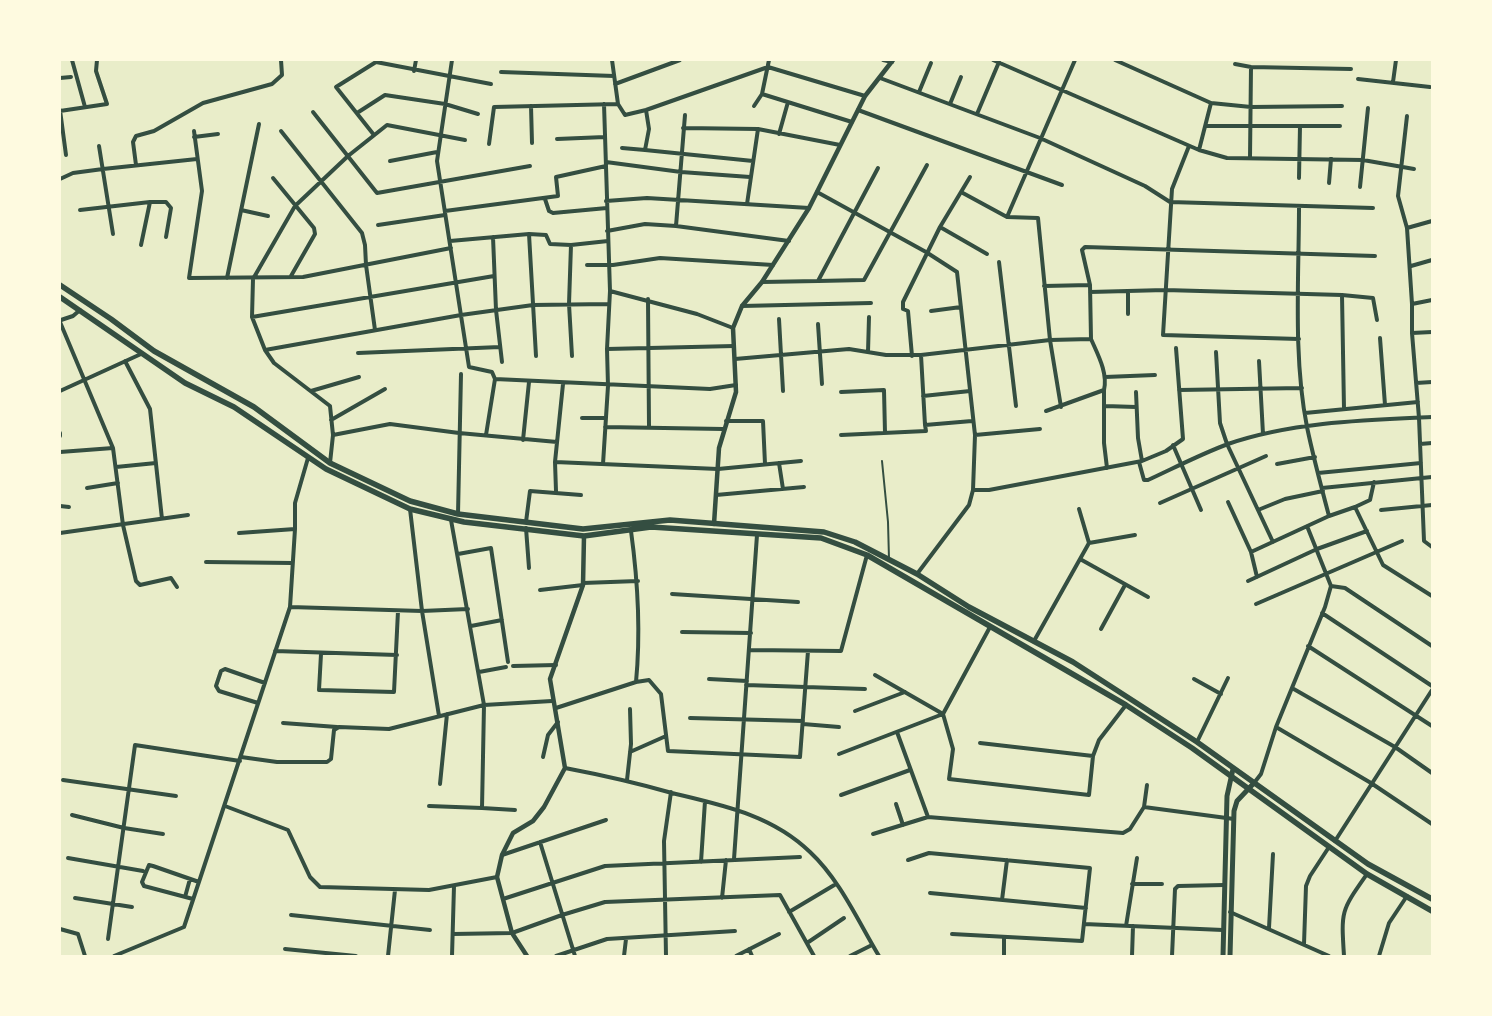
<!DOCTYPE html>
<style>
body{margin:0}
#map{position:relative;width:1492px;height:1016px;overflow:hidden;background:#e9edc9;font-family:Quicksand,sans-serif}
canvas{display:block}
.frame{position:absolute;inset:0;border:61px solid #fefae0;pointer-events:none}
</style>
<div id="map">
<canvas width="1492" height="1016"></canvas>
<div class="frame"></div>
</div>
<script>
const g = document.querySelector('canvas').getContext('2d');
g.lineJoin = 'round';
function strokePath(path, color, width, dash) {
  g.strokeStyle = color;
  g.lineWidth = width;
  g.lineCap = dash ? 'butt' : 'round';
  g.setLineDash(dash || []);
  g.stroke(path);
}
const service = new Path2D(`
 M882 461 888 522 889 559`);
const minor = new Path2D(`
 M72 60 85 107
 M452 60 437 161 469 367 492 372 495 379 486 435
 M612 60 618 104 625 115 646 110 768 67 865 96
 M883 60 892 62
 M993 60 1199 150 1227 158 1363 160 1414 169
 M1115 60 1211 103 1251 107 1342 106
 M1235 64 1251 67 1351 69
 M414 71 416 60
 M501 72 614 76
 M60 78 71 77
 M880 78 1040 138 1145 186 1170 202 1373 208
 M1358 79 1430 87
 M1393 82 1396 60
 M615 84 680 60
 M919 92 931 63
 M762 94 852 122
 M950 104 961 77
 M531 106 532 143
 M754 106 762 94 769 60
 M60 110 66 155
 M858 110 1062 185
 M60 111 107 104 96 71 97 60
 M313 112 377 193 530 166
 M357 113 385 95 445 104 478 114
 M977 114 999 62
 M1407 116 1398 196 1407 228 1412 304
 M1206 126H1340
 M683 128 758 129 747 204
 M758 129 840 145
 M194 131 202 191 189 278 303 277 451 248
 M281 131 362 233 365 245 366 265 375 330
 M779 134 788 102
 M374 135 336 87 376 62 491 84
 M194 137 218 134
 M557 139 605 137
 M489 144 494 107 618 104
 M99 146 113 234
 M1189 146 1172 189 1163 335 1299 339
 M622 148 645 150 649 129 646 110
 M645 150 753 161
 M1199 150 1211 103
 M1250 158 1251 67
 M390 161 437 152
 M606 162 681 172 750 177
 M136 165 133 142 136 136 154 131 203 103 272 84 282 75 281 60
 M878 168 818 281 864 280 927 165
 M273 178 314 228 315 234 291 276
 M1299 178 1300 126
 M60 179 73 173 103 169 197 159
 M1329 183 1331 159
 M1360 187 1368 108
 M817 192 926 252 957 272 975 435 973 490 969 505 917 574
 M961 192 1007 217 1038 218 1050 340 1061 407
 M545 199 549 211 553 213 607 208
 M606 201 647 198 809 208
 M1299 206C1299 277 1293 357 1307 427 1313 456 1321 486 1329 516
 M80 210 150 202H166L171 208 166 237
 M241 210 268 216
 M445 211 558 196 556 177 606 166
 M1007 217 1075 60
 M378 225 445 215
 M676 226 685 115
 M940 227 987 254
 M1407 228 1432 221
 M607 231 645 224 676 226 789 241
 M529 234 536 356
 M493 237 496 310 502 362
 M450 241 529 234 546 235 550 244 571 245 608 241
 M141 245 150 202
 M571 245 569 304 572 356
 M999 262 1016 406
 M587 265H613L660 258 773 265
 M1411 266 1432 260
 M227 278 259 124
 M762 282 818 281
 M1044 286 1090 285
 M610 291 697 314 733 328
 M1090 292 1165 290 1342 295 1373 298 1377 320
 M1342 295 1344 409
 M648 299 649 427
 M1432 300 1412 304V333L1419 418 1424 541 1432 547
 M742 306 871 303
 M80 310 73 316 61 320 60 322 113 448 123 525 136 581 140 585 171 578 177 587
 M931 311 961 307
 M1128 314V291
 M252 317 494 276
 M779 319 783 391
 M818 324 822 384
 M1412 333 1432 332
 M1380 338 1385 405
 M607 349 734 346
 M265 350 461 315 533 305 609 304
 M868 352 869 317
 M1216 352 1220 423 1227 444 1273 542
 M358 353 500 347
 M921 355 925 425 972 421
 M912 356 908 311 903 309V302L940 227 970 177
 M735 359 849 349 886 355H921L1050 340 1091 339 1090 285 1082 250 1085 247 1375 256
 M125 361 150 409 162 519
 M1259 361 1263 434
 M1105 377 1155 375
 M495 379 710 389 736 385
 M1416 383 1432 382
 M1104 390V443L1107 468
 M1179 390 1302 388
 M60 391 141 354
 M311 391 359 377
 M841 392 884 390 885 433
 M1136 392 1138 438 1142 461
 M923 396 970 391
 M1105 406 1136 407
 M1046 411 1104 390C1108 373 1098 355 1091 339
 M1305 413 1418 402
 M582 418H606
 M331 420 385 389
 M726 421H763L765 464
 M605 427 723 429
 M60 433V436
 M333 435 390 424 459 433 557 442
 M841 435 926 431 925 425
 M975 435 1040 429
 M523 440 529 382
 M1420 444 1432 443
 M1173 445 1201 510
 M60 452 113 448
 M555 462 718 469 801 461
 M1139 462 1144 480H1148C1174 468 1201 454 1228 444 1292 422 1365 420 1432 417
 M330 463 333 435 330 406 274 363 265 350 252 317 253 279 295 206 348 156 387 125 465 140
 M779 463 783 489
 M603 464 608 386 607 349 610 291 604 104
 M1277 464 1315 457
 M116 467 156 463
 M1318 473 1421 463
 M87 488 118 483
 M1322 488 1432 477
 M973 490H989L1142 461 1166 451 1183 439 1176 348
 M556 491 555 462 563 384
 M716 495 804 487
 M1228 502 1251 552 1329 516 1355 507 1383 565 1432 596
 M1160 503 1266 456
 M60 506 69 507
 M1355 507 1370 500 1374 482
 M410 509 422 611 439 716
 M1258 510 1285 499 1323 491
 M1381 510 1432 505
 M458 514 461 374
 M451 520 484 705 482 808 515 810
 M526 522 530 491 581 495
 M526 528 529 568
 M60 533 188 515
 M239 533 295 529
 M1089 543 1135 535
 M1251 552 1257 577
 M458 554 491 548 508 662
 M1080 559 1148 597
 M206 562 292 563
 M1248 581 1317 549 1367 531
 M583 583 638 581
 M1331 586 1345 588 1432 646
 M540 590 583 585
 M672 594 798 602
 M1256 604 1402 541
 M290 607 422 611 468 609
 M1322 613 1432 686
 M471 626 502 620
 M1101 629 1125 585
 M682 632 751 633
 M1034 641 1089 543 1079 509
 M1308 646 1432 726
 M750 650 841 651 867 555
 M275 651 397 655
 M321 654 319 690 394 692 398 611
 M513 666 556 665
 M479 672 506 667
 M875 675 943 714 953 749 949 779 1089 795 1093 756 1099 740 1126 705
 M709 679 747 681
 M1194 679 1221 694
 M636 682 649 680 661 694 668 751 800 757 808 651
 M746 685 865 689
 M1292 688 1395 747 1432 773
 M258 703 219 691 216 686 221 671 225 669 265 683
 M556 708 636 682C641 630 638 582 631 531
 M855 711 905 692
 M690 718 803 721
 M283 723 337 727
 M803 724 839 727
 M1276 727 1371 783 1432 824
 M897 732 928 817
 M1197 742 1228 678
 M980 743 1093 756
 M630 752 666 736
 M839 754 943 714 990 627
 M241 757 277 762H327L331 759 334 730 339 727 389 729 484 705 552 701
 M543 757 548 735 558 722
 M565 768C602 775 637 783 672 793 722 805 772 815 810 852 840 880 858 921 879 956
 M63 780 176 796
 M627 780 631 744 630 709
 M1254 783 1261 774 1276 727 1325 607 1331 586 1307 526
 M440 784 447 714
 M841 795 910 770
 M896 804 903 825
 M225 806 288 830 310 877 320 887 429 890 497 877
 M429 806 482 808
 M1144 807 1147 785
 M72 815 124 828 163 834
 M873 834 928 817 1123 833 1130 829 1144 807 1234 819
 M1335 841 1432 690
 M540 842 575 956
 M502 855 606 820
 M68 858 143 871
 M734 859 757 535
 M908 860 929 853 1090 868 1082 941 952 934
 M701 862 705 801
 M1132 884H1162
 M930 893 1086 908
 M185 897 190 879
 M75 898 132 907
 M722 898 726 860
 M193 899 144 886 142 882 149 865 153 866 199 882
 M503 899 605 866 800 857
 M1002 900 1007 860
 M789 912 836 884
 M1230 912 1329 956
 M291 915 430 930
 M1084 924 1223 930
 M1126 926 1137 858
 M1269 928 1273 854
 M60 929 78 934 85 956
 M453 934 512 933 562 915 605 902 780 895 814 956
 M1004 938V956
 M108 939 135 745 240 761
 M807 943 844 918
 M1304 944 1306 886 1310 876 1329 847
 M285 949 356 956
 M749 949 752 956
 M114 956 184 927 290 607 295 529V503L308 458
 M388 956 395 890
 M452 956 454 886
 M556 956 607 939 735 931
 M624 956 626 939
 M666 956 664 841 671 792
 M736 956 779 934
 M850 956 872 945
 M1132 956 1133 926
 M1172 956 1175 889 1178 886 1224 885
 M1344 956C1341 910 1341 911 1367 874
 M1379 956 1389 923 1407 896`);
const tertiary = new Path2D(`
 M714 524 719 448 736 392 733 328 742 306 762 282 809 208 865 96 893 60
 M527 956 512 933 497 877 502 855 513 833 533 821 544 807 565 768 550 679 583 585 584 536`);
const secondary = new Path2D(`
 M1223 956 1227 796 1233 769
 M1230 956 1234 811 1237 801 1254 783`);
const primary = new Path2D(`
 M60 285 111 319 154 351 254 407 330 463 410 501 458 514 583 529 670 520 824 532 855 542 917 574 969 607 1073 662 1197 742 1368 864 1432 899
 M60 297 185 383 234 407 326 469 410 509 464 522 584 536 651 527 821 538 867 555 1126 705 1192 748 1367 874 1432 911`);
strokePath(service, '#344e41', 2);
strokePath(minor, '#344e41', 4);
strokePath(tertiary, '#344e41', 4.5);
strokePath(secondary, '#344e41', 5);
strokePath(primary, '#344e41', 5.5);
</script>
